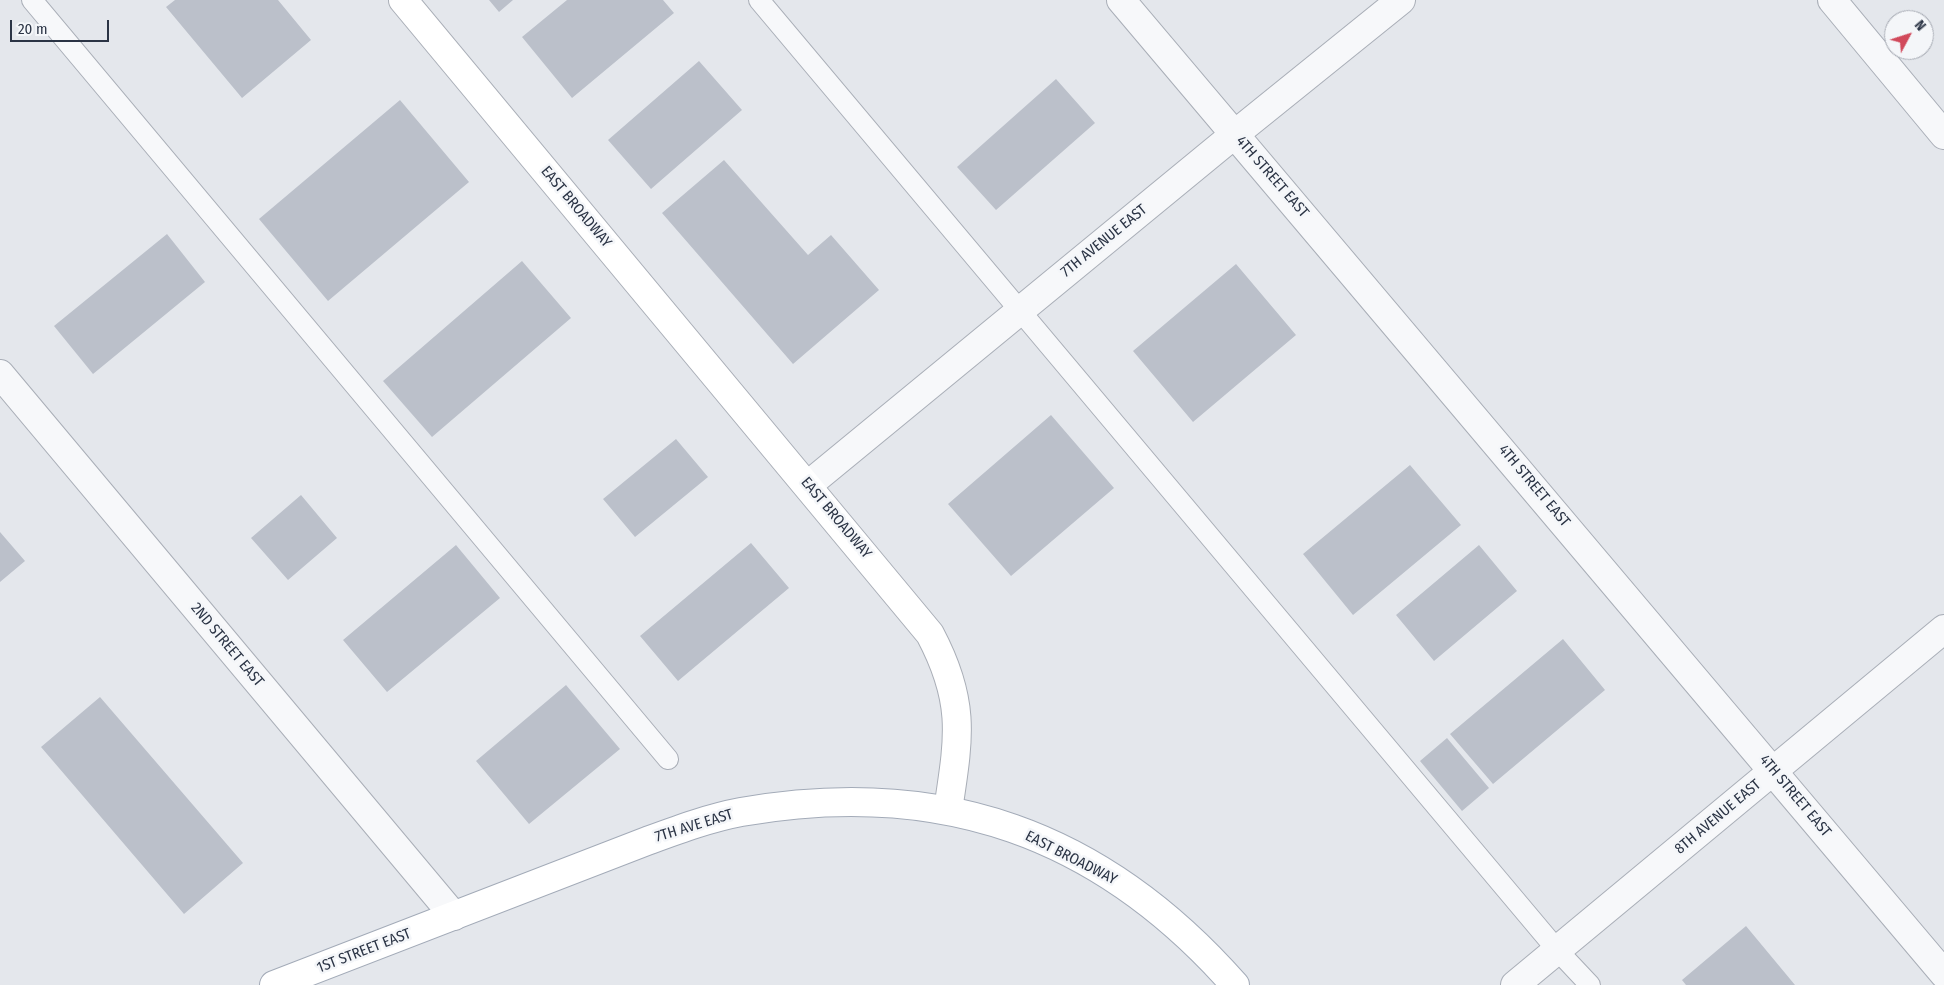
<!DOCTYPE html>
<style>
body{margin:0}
#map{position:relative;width:1944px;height:985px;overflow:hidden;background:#e4e7ec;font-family:"Fira Sans Condensed",sans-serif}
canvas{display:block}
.north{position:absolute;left:1884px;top:10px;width:50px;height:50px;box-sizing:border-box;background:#f4f6f9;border:1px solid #a4a8b1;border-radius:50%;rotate:50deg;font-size:14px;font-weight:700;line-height:20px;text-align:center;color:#2b3445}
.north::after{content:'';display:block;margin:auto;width:18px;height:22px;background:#d1495b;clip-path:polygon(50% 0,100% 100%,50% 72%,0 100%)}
.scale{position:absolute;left:10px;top:20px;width:99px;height:22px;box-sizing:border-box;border:2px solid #2b3445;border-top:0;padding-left:6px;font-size:15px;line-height:18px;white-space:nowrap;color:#2b3445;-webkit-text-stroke:4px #f4f6f9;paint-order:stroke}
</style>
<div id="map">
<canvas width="1944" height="985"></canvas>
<div class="north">N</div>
<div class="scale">20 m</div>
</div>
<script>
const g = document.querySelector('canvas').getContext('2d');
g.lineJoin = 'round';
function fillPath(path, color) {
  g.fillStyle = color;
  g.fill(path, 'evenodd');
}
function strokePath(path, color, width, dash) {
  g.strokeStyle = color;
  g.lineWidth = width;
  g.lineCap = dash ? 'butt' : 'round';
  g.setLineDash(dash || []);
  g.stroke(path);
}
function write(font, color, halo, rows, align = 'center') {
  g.font = font + ' "Fira Sans Condensed",sans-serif';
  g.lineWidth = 5;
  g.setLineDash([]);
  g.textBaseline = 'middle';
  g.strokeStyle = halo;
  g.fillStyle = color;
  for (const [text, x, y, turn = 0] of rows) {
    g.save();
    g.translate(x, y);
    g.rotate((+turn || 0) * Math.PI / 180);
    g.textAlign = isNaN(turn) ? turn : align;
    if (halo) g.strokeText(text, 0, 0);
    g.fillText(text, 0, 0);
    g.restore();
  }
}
const building = new Path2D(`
 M175 0H278L311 40 242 98 166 7Z
 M489 0H513L499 12Z
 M567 0H663L674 13 572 98 522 37Z
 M699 61 742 110 651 189 608 140Z
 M1056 79 1095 123 996 210 957 167Z
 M400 100 469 182 328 301 259 219Z
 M724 160 808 255 831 235 879 290 793 364 662 213Z
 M167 234 205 282 93 374 54 326Z
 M522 261 571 318 432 437 383 381Z
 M1236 264 1296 335 1193 422 1133 351Z
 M1051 415 1114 488 1011 576 948 504Z
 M676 439 708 477 635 537 603 499Z
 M1410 465 1461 525 1353 615 1303 554Z
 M301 495 337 538 288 580 251 538Z
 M0 532 25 561 0 582Z
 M751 543 789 588 678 681 640 636Z
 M456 545 500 598 387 692 343 640Z
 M1479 545 1517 591 1434 661 1396 615Z
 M1563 639 1605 690 1493 784 1450 734Z
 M566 685 620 749 529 824 476 761Z
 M100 697 243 863 184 914 41 747Z
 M1447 738 1489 788 1462 811 1420 761Z
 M1746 926 1795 985H1686L1682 980Z`);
const lane = new Path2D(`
 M32 0 668 759
 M759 0 1558 951 1590 985`);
const street = new Path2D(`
 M1121 0 1944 974
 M1832 0 1944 135
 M0 374 454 916
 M808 485 1235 134 1401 0
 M1515 985 1944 629`);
const secondary = new Path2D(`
 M403 0 930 634C966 702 959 737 948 810`);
const primary = new Path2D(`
 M274 985 647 841C677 830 709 818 741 812 941 777 1101 833 1235 985`);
const streetNames = [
 ["4TH STREET EAST",1272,177,49],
 ["EAST BROADWAY",576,207,50],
 ["7TH AVENUE EAST",1104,241,-39],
 ["4TH STREET EAST",1534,486,50],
 ["EAST BROADWAY",836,518,50],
 ["2ND STREET EAST",227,645,50],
 ["4TH STREET EAST",1795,796,50],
 ["8TH AVENUE EAST",1718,817,-40],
 ["7TH AVE EAST",694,826,-17],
 ["EAST BROADWAY",1071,858,27],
 ["1ST STREET EAST",364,951,-21]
];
fillPath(building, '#bbc0ca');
strokePath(lane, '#a9aeb7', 22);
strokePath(street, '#a9aeb7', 30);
strokePath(secondary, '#a9aeb7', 30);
strokePath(primary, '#a3abb8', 30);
strokePath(lane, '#f7f8fa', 20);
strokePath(street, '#f7f8fa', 28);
strokePath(secondary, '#fff', 28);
strokePath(primary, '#fff', 28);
write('15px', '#2b3445', '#f4f6f9', streetNames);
</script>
